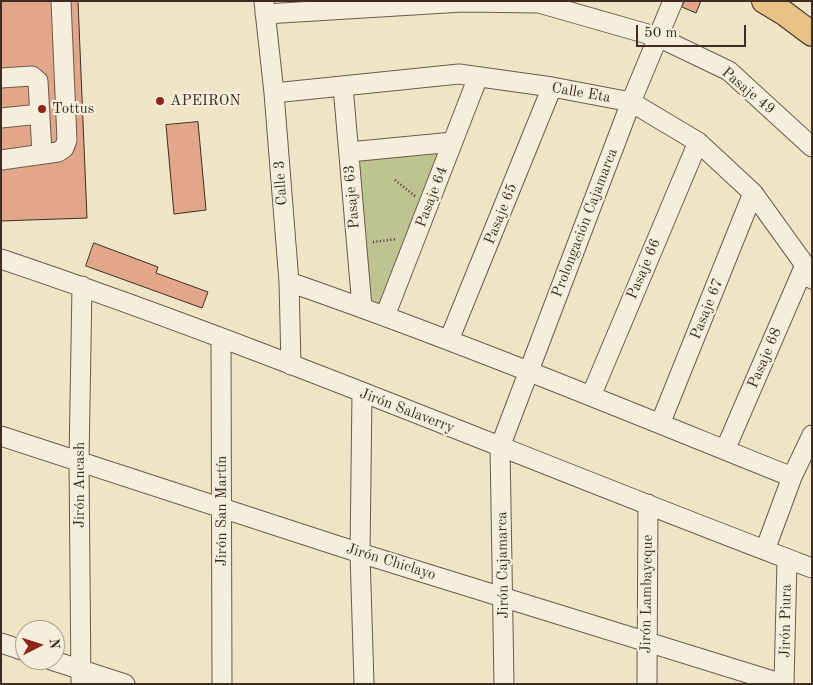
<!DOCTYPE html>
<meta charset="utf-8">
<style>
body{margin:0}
#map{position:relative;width:813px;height:685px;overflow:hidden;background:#eee5c7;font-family:"Old Standard TT",serif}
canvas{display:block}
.frame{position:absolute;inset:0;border:2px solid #3f2d24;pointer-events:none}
.north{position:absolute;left:15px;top:620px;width:50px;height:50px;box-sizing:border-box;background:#f4eedb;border:1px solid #aca192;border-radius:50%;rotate:85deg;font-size:14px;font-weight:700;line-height:20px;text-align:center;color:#3f2d24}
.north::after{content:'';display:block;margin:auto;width:18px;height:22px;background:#8f2418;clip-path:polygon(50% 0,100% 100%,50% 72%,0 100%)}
.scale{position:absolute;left:636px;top:25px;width:110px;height:22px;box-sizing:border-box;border:2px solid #3f2d24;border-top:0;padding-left:6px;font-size:15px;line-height:18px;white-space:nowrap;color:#3f2d24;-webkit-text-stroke:4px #f4eedb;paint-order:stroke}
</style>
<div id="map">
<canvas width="813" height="685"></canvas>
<div class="frame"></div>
<div class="north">N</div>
<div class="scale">50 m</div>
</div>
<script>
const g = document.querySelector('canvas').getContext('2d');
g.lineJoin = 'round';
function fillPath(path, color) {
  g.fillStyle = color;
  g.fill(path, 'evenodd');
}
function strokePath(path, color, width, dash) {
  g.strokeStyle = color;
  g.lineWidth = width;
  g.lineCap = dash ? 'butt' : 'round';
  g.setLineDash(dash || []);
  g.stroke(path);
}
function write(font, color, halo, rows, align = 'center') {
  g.font = font + ' "Old Standard TT",serif';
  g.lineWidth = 4.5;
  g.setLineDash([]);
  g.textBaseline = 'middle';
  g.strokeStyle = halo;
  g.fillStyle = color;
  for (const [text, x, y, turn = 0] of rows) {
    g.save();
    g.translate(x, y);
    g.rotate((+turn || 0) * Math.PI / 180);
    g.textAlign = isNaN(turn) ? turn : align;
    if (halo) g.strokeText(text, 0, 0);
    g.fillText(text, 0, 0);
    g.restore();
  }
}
const green = new Path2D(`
 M446 150 382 309 369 305 357 157Z`);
const building = new Path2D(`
 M1 1H78L87 218 1 221Z
 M685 1H701L696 13 682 7Z
 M198 122 206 210 174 214 166 125Z
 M94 243 158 267 156 273 208 292 202 308 86 266Z`);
const path = new Path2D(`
 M395 180 415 196
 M373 242 397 239`);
const minor = new Path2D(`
 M264 2 274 93 289 282 291 365
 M265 14 463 2 539 3 658 37 729 71 812 147
 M1 78 32 76 38 81 42 154
 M343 86 362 307
 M274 93 459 74 552 87 631 102 698 142 753 193 805 265 812 279
 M1 118 40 114
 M349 152 453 142
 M1 160 58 152 64 148 67 140 61 1
 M1 259C275 351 541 466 812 568
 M289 282C459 341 625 410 792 477
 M385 316 478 77
 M221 339 222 684
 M449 340 552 87
 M362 393 360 553 364 684
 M591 396 698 142
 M660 424 753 193
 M1 436 360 553 783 684
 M725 450 805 265
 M765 550 792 477 812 435
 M1 643 25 651
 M51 660 125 684
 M81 684 79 461 82 286
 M504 684 500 447 631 102 673 1
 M647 684 648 504
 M784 684 787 559`);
const major = new Path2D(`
 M764 1 784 13 812 34`);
const markers = [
 [160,101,5,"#8f2418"],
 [42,109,5,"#8f2418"]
];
const streetNames = [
 ["Pasaje 49",748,91,40],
 ["Calle Eta",581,93,10],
 ["Calle 3",281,183,-94],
 ["Pasaje 63",352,197,-95],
 ["Pasaje 64",432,197,-69],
 ["Pasaje 65",501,214,-68],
 ["Prolongación Cajamarca",585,223,-69],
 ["Pasaje 66",644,269,-67],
 ["Pasaje 67",707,309,-68],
 ["Pasaje 68",765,358,-67],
 ["Jirón Salaverry",407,411,21],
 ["Jirón Ancash",80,485,-90],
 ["Jirón San Martín",222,511,-90],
 ["Jirón Chiclayo",391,562,17],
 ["Jirón Cajamarca",503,565,-91],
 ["Jirón Lambayeque",647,594,-89],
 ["Jirón Piura",786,621,-89]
];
const poiNames = [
 ["APEIRON",170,101],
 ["Tottus",52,109]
];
fillPath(green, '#bec392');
fillPath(building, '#e2a68a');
strokePath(building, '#3f2d24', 1);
strokePath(minor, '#6b5b4d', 21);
strokePath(major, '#3f2d24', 26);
strokePath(path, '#3f2d24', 2.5, [1, 2.5]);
strokePath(minor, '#f4eedb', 19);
strokePath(major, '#e7c284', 24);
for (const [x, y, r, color] of markers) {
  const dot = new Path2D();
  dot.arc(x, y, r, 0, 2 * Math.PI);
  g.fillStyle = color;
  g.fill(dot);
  strokePath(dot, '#f4eedb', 2);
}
write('15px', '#3f2d24', '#f4eedb', streetNames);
write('15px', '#3f2d24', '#f4eedb', poiNames, 'left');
</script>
